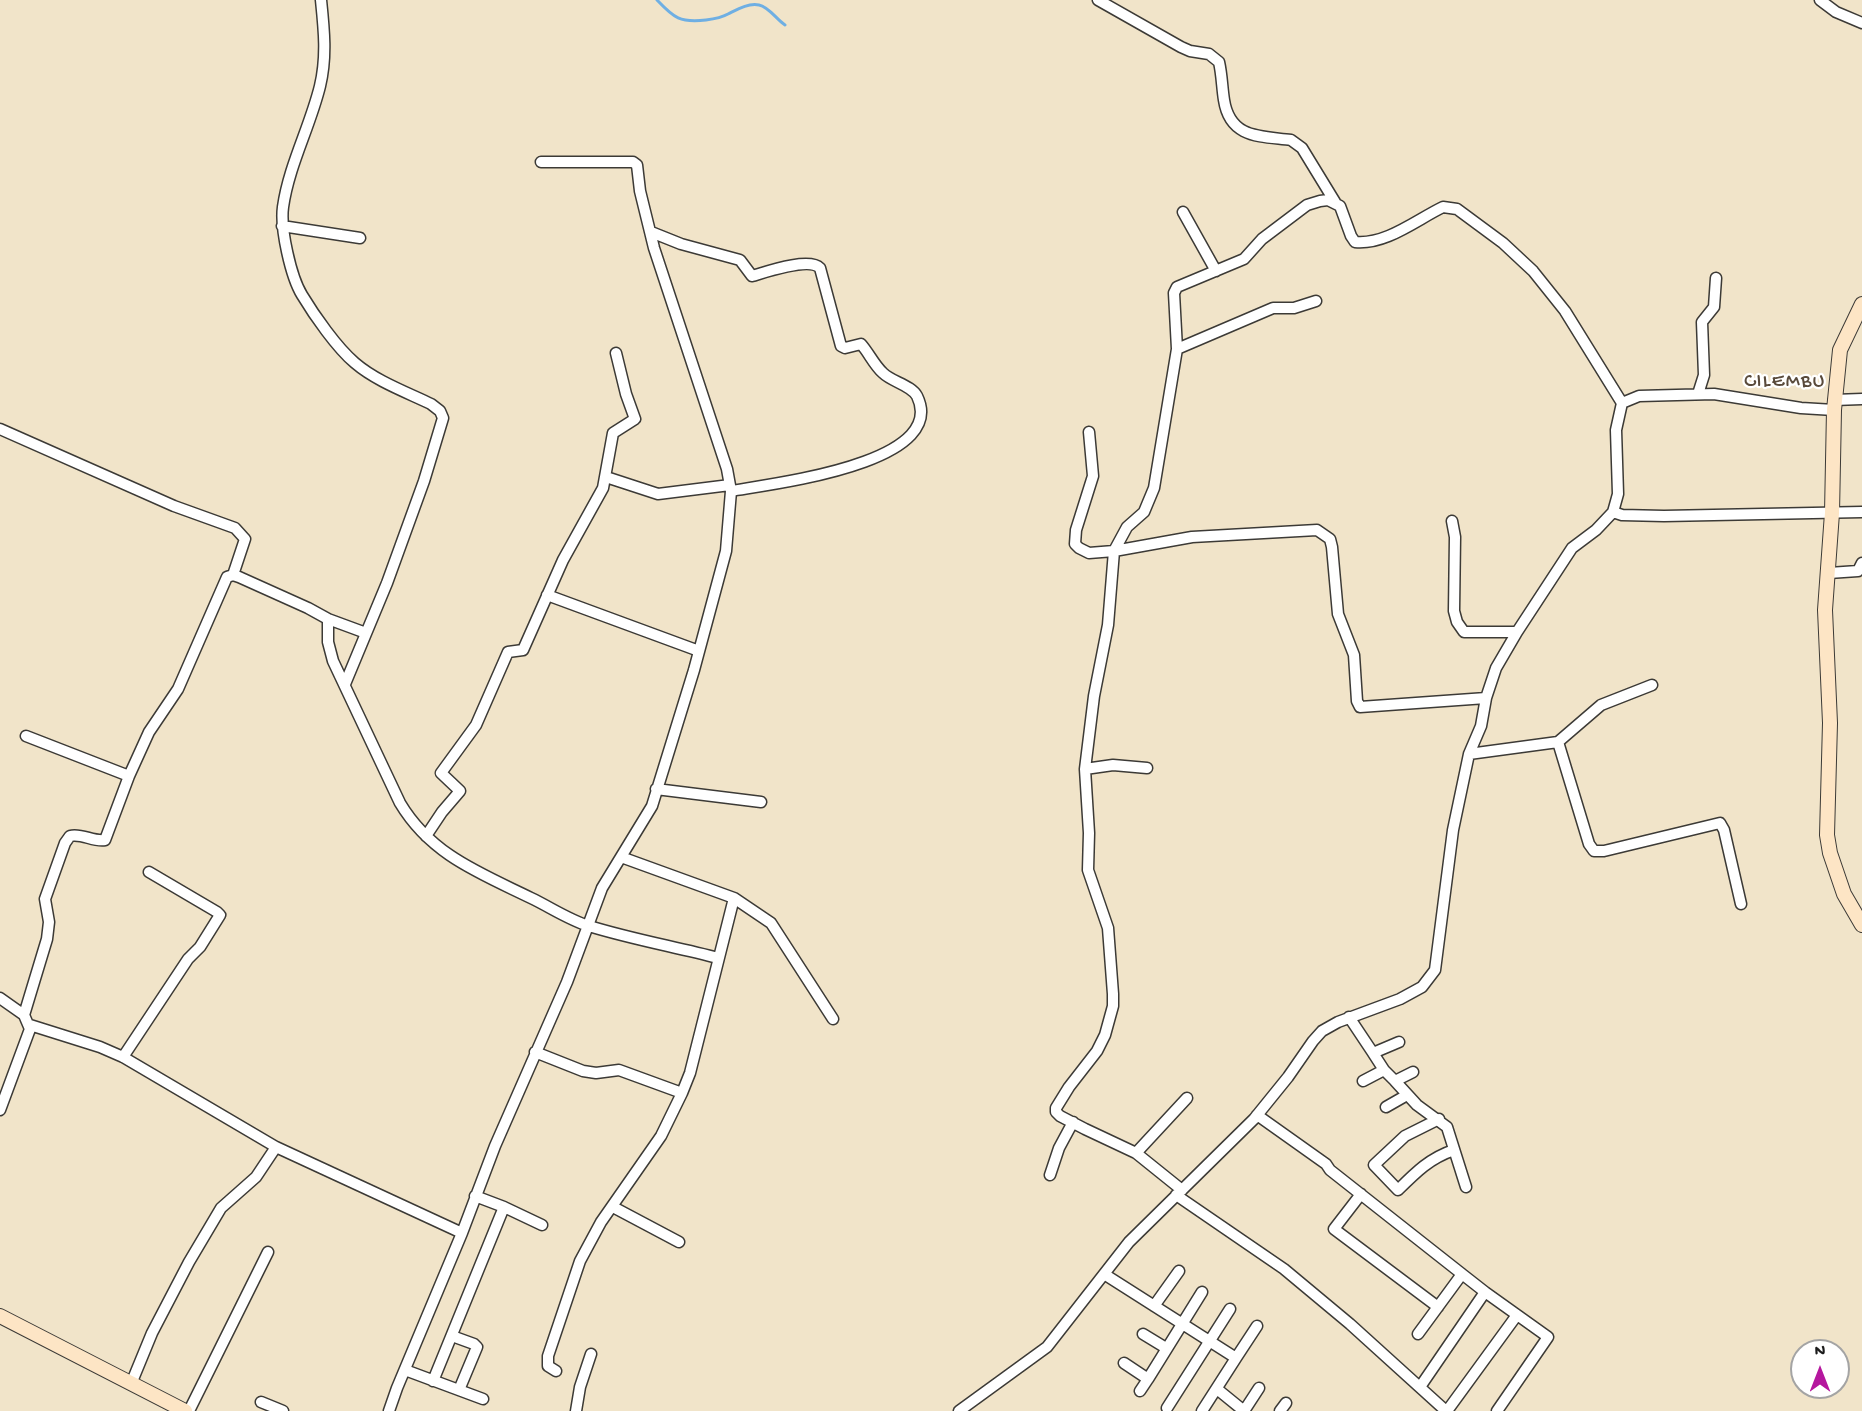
<!DOCTYPE html>
<style>
body{margin:0}
#map{position:relative;width:1862px;height:1411px;overflow:hidden;background:#f1e4c9;font-family:"Gochi Hand",sans-serif}
canvas{display:block}
.north{position:absolute;left:1790px;top:1339px;width:60px;height:60px;box-sizing:border-box;background:#fff;border:2px solid #a4a4a4;border-radius:50%;rotate:0deg;font-size:16px;font-weight:700;line-height:24px;text-align:center;color:#1c1c1c}
.north::after{content:'';display:block;margin:auto;width:21px;height:27px;background:#b5179e;clip-path:polygon(50% 0,100% 100%,50% 72%,0 100%)}
</style>
<div id="map">
<canvas width="1862" height="1411"></canvas>
<div class="north">N</div>
</div>
<script>
const g = document.querySelector('canvas').getContext('2d');
g.lineJoin = 'round';
function strokePath(path, color, width, dash) {
  g.strokeStyle = color;
  g.lineWidth = width;
  g.lineCap = dash ? 'butt' : 'round';
  g.setLineDash(dash || []);
  g.stroke(path);
}
function write(font, color, halo, rows, align = 'center') {
  g.font = font + ' "Gochi Hand",sans-serif';
  g.lineWidth = 4.5;
  g.setLineDash([]);
  g.textBaseline = 'middle';
  g.strokeStyle = halo;
  g.fillStyle = color;
  for (const [text, x, y, turn = 0] of rows) {
    g.save();
    g.translate(x, y);
    g.rotate((+turn || 0) * Math.PI / 180);
    g.textAlign = isNaN(turn) ? turn : align;
    if (halo) g.strokeText(text, 0, 0);
    g.fillText(text, 0, 0);
    g.restore();
  }
}
const stream = new Path2D(`
 M657 0C674 18 680 23 706 20 714 19 721 18 728 14 738 9 748 3 759 5 769 7 776 19 785 25`);
const street = new Path2D(`
 M321 0C324 29 327 57 320 86 310 127 289 165 283 207 280 229 291 277 302 295 314 315 337 348 355 363 376 381 406 392 431 404L440 411 443 418 424 481 387 583 345 684
 M1098 0 1181 47 1190 51 1209 54 1219 62C1222 75 1222 88 1224 100 1230 139 1261 136 1291 140L1302 148 1335 202
 M1820 0 1836 12 1862 23
 M1183 212 1216 271
 M282 226 360 238
 M651 232 681 244 740 260 752 276C766 272 809 257 820 268L841 346 845 348 861 344C869 353 874 365 883 373 892 382 911 385 917 396 950 464 769 484 731 491
 M1177 349 1273 308H1294L1316 301
 M1698 394 1704 375 1702 322 1714 307 1716 278
 M1834 400 1862 399
 M0 429 174 506 235 528 245 539 233 575
 M1089 432 1093 476 1076 530 1075 544 1079 548 1089 553 1114 551 1192 537 1317 530 1330 539 1332 547 1338 614 1354 655 1357 701 1360 707 1486 698
 M606 477 658 494 730 485
 M1613 512 1622 515 1664 516 1862 512
 M1452 521 1455 537 1454 611 1457 622 1464 632H1517
 M1829 573 1858 571 1862 563
 M547 595 699 651
 M328 619 366 633
 M26 736 129 776
 M1558 742 1589 844 1594 851H1604L1720 823 1724 830 1741 904
 M1469 754 1558 742 1601 705 1652 685
 M1085 769 1113 765 1147 768
 M656 789 761 802
 M426 836 442 812 460 791 441 773 476 725 508 652 523 650 563 560 603 488 613 433 635 419 626 394 616 353
 M621 857 734 898 771 923 833 1019
 M0 998 24 1015 30 1029 0 1110
 M24 1015 47 939 49 922 45 899 65 843 70 836C82 833 93 842 105 840L129 776 149 732 178 689 227 577 233 575 239 577 308 608 328 619V642L333 661 400 803C431 855 480 873 531 898 550 907 569 920 589 926 631 939 676 947 718 958
 M1349 1017 1373 1053 1399 1042
 M30 1025 100 1047 123 1057 276 1147 462 1233
 M535 1052 583 1071 596 1073 619 1070 682 1093
 M1373 1053 1384 1070 1395 1081 1413 1072
 M123 1057 188 959 200 947 220 915 217 912 149 872
 M1363 1081 1384 1070
 M1395 1081 1417 1105 1447 1127 1466 1187
 M1386 1107 1407 1095
 M1257 1115 1326 1164 1330 1170 1462 1274
 M1439 1119 1405 1136 1374 1165 1398 1190C1416 1172 1430 1158 1454 1150
 M1136 1153 1187 1098
 M1050 1175 1059 1148 1073 1122
 M1182 1190 1136 1153 1085 1129 1060 1116 1056 1112V1108L1069 1087 1097 1051 1105 1035 1113 1006V994L1108 928 1088 870 1089 833 1085 769 1094 696 1108 625 1114 551 1127 527 1144 512 1154 488 1177 349 1174 293 1177 287 1244 259 1262 239 1307 205 1320 201 1328 200 1340 206 1351 236 1355 242C1386 245 1416 220 1443 207L1457 209 1503 243 1533 271 1565 311 1622 403
 M1361 1194 1334 1229 1438 1307
 M1176 1195 1284 1269 1350 1324 1446 1411
 M504 1207 542 1225
 M613 1207 679 1242
 M1104 1274 1236 1358 1257 1326
 M1154 1306 1179 1271
 M1143 1334 1166 1348
 M1418 1334 1462 1274 1485 1292
 M452 1336 474 1344 477 1347 459 1390
 M1124 1363 1148 1379 1202 1292
 M405 1370 483 1399
 M556 1371 548 1366V1356L580 1261 601 1222 661 1136 682 1093 690 1073 734 898
 M433 1381 504 1207 475 1196
 M131 1384 152 1333 189 1262 221 1208 256 1177 276 1147
 M1420 1387 1485 1292 1548 1337 1497 1411
 M1217 1389 1244 1411
 M1140 1391 1148 1379
 M261 1402 283 1411
 M1167 1408 1230 1309
 M189 1411 268 1252
 M389 1411 397 1388 462 1233 495 1146 567 982 602 888 652 806 694 670 726 551 731 491 727 469 654 248 640 191 637 165 633 162H541
 M576 1411 580 1387 591 1354
 M959 1411 1047 1347 1129 1242 1254 1119 1288 1077 1313 1041 1322 1031 1338 1022 1400 999 1422 987 1435 970 1453 830 1469 754 1481 726 1486 698 1496 668 1517 632 1572 548 1596 530 1613 512 1618 494 1616 430 1622 403 1639 396 1714 394 1801 408 1834 410
 M1202 1411 1236 1358
 M1244 1411 1259 1388
 M1280 1411 1286 1403
 M1447 1411 1517 1315`);
const secondary = new Path2D(`
 M1862 304 1840 350 1834 410 1832 513 1825 610 1830 723 1827 835 1830 853 1844 894 1862 925
 M0 1316 185 1411`);
const quarterNames = [
 ["CILEMBU",1785,383]
];
strokePath(stream, '#6fafe3', 3);
strokePath(street, '#3c3a36', 13);
strokePath(secondary, '#3c3a36', 16);
strokePath(street, '#fff', 10);
strokePath(secondary, '#fde5c5', 14);
g.letterSpacing = '1.5px';
write('20px', '#594a3b', '#fff', quarterNames);
g.letterSpacing = '0px';
</script>
